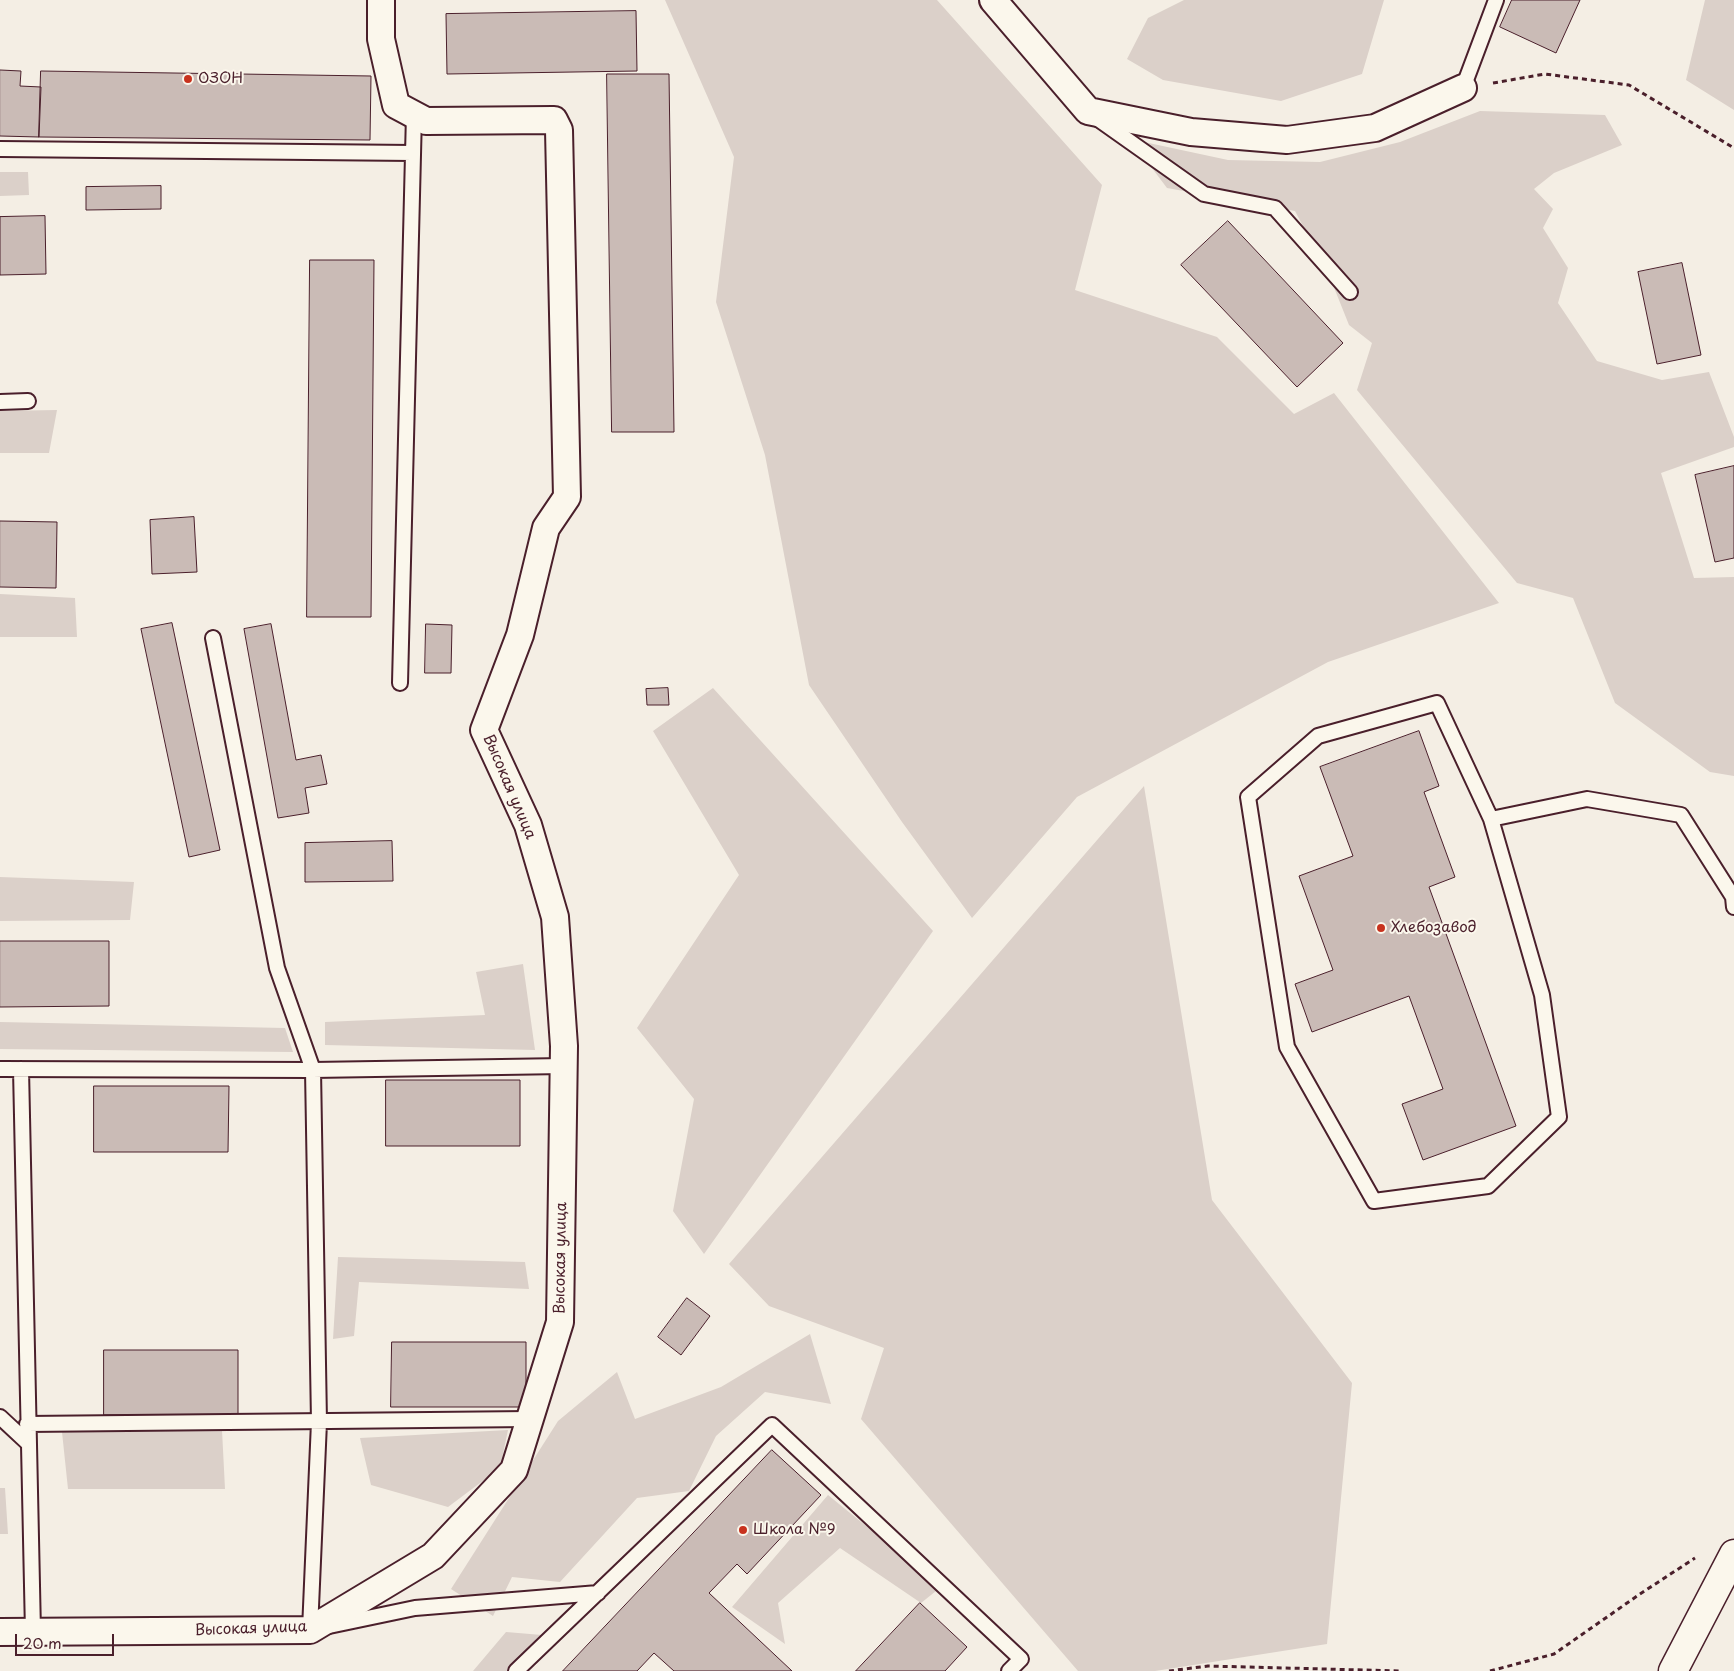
<!DOCTYPE html>
<meta charset="utf-8">
<style>
body{margin:0}
#map{position:relative;width:1734px;height:1671px;overflow:hidden;background:#f4eee4;font-family:"Playpen Sans",sans-serif}
canvas{display:block}
.scale{position:absolute;left:15px;top:1634px;width:99px;height:22px;box-sizing:border-box;border:2px solid #4a1f2b;border-top:0;padding-left:6px;font-size:15px;line-height:18px;white-space:nowrap;color:#4a1f2b;-webkit-text-stroke:4px #fbf7ec;paint-order:stroke}
</style>
<div id="map">
<canvas width="1734" height="1671"></canvas>
<div class="scale">20 m</div>
</div>
<script>
const g = document.querySelector('canvas').getContext('2d');
g.lineJoin = 'round';
function fillPath(path, color) {
  g.fillStyle = color;
  g.fill(path, 'evenodd');
}
function strokePath(path, color, width, dash) {
  g.strokeStyle = color;
  g.lineWidth = width;
  g.lineCap = dash ? 'butt' : 'round';
  g.setLineDash(dash || []);
  g.stroke(path);
}
function write(font, color, halo, rows, align = 'center') {
  g.font = font + ' "Playpen Sans",sans-serif';
  g.lineWidth = 4;
  g.setLineDash([]);
  g.textBaseline = 'middle';
  g.strokeStyle = halo;
  g.fillStyle = color;
  for (const [text, x, y, turn = 0] of rows) {
    g.save();
    g.translate(x, y);
    g.rotate((+turn || 0) * Math.PI / 180);
    g.textAlign = isNaN(turn) ? turn : align;
    if (halo) g.strokeText(text, 0, 0);
    g.fillText(text, 0, 0);
    g.restore();
  }
}
const green = new Path2D(`
 M665 0H937L1102 185 1075 290 1217 337 1294 414 1334 393 1499 603 1328 662 1077 797 972 918 902 822 809 685 765 455 716 302 734 157Z
 M1184 0H1384L1362 74 1281 101 1163 80 1127 59 1148 18Z
 M1705 0H1734V110L1686 80Z
 M1480 111 1605 115 1622 145 1554 173 1534 189 1553 209 1543 228 1568 268 1558 303 1597 361 1662 380 1709 372 1734 437V447L1661 473 1694 578 1734 577V776L1710 772 1615 703 1573 598 1517 583 1357 390 1372 343 1349 325 1329 275 1295 211 1167 188 1130 139 1228 160 1320 162 1400 142Z
 M0 172H28L29 195 0 196Z
 M57 410 49 453H0V411Z
 M0 594 75 598 77 637H0Z
 M713 688 933 931 704 1254 673 1211 694 1099 637 1028 739 875 653 731Z
 M1144 786 1212 1200 1352 1383 1327 1644 1155 1671H1078L861 1419 884 1348 769 1306 729 1264Z
 M0 877 134 882 130 920 0 921Z
 M523 964 535 1050 325 1045V1022L485 1015 476 972Z
 M0 1022 285 1028 293 1052 0 1049Z
 M338 1257 525 1262 529 1289 359 1282 354 1336 333 1339Z
 M810 1334 831 1404 765 1392 716 1436 689 1491 637 1498 560 1582 512 1577 493 1616 451 1589 558 1421 617 1372 635 1419 721 1387Z
 M222 1430 225 1489H68L62 1432Z
 M508 1430 500 1468 448 1507 371 1485 360 1438Z
 M0 1488H5L8 1534H0Z
 M828 1495 941 1587 921 1603 840 1548 778 1603 785 1644 732 1607Z
 M506 1632 542 1635 528 1671H473Z`);
const building = new Path2D(`
 M1512 0H1580L1556 53 1500 27Z
 M636 11 637 71 447 74 446 14Z
 M0 70 21 71 20 86 41 87 39 137 0 136Z
 M41 71 371 76 370 140 39 137Z
 M607 74H669L674 432H612Z
 M161 186V209L86 210V187Z
 M45 216 46 274 0 275V217Z
 M1228 221 1343 343 1297 387 1181 265Z
 M310 260H374L371 617H307Z
 M1682 263 1701 355 1657 364 1638 272Z
 M1734 466V558L1715 562 1695 475Z
 M194 517 197 572 152 574 150 520Z
 M0 521 57 522 56 588 0 587Z
 M172 623 220 850 189 857 141 629Z
 M271 624 296 760 321 755 327 784 305 788 309 813 278 818 244 629Z
 M426 624 452 625 451 673H425Z
 M668 688 669 705H647L646 689Z
 M1419 731 1439 786 1424 792 1455 877 1429 887 1516 1126 1423 1160 1402 1104 1443 1089 1409 996 1312 1032 1295 984 1333 970 1299 876 1353 856 1320 767Z
 M392 841 393 881 305 882V843Z
 M0 941H109V1006L0 1007Z
 M386 1080H520V1146H386Z
 M94 1086H229L228 1152H94Z
 M687 1298 710 1316 681 1355 658 1337Z
 M392 1342H526V1407H391Z
 M104 1350H238V1415H104Z
 M772 1450 821 1495 747 1574 737 1564 709 1593 792 1671H674L654 1653 637 1671H563Z
 M920 1603 967 1647 945 1671H856Z`);
const path = new Path2D(`
 M1493 83 1545 74 1629 85 1734 148
 M1169 1671 1208 1666 1402 1671
 M1490 1671 1554 1654 1640 1594 1695 1558`);
const service = new Path2D(`
 M1463 88 1496 0
 M1098 119 1204 194 1275 208 1350 292
 M0 149 413 153
 M0 402 28 401
 M213 638 277 968 313 1070 319 1422 310 1630 415 1608 598 1593
 M400 683 414 114
 M1437 703 1491 819 1542 995 1559 1117 1488 1186 1374 1201 1287 1047 1248 797 1318 736Z
 M1491 819 1587 799 1681 815 1733 897 1734 907
 M0 1069 313 1070 564 1066
 M21 1069 33 1632
 M0 1417 28 1443
 M27 1424 530 1419
 M516 1671 772 1425 1021 1659 1009 1671`);
const minor = new Path2D(`
 M993 0 1088 111 1191 132 1287 140 1375 128 1463 88
 M0 1632 310 1630 433 1556 514 1470 560 1322 564 1046 555 917 528 825 484 730 520 635 546 528 567 497 559 130 554 120 426 121 396 105 381 39V0`);
const secondary = new Path2D(`
 M1673 1671 1734 1554`);
const markers = [
 [188,79,5,"#c8321e"],
 [1381,928,5,"#c8321e"],
 [743,1530,5,"#c8321e"]
];
const poiNames = [
 ["ОЗОН",198,79],
 ["Хлебозавод",1391,928],
 ["Школа №9",753,1530]
];
const streetNames = [
 ["Высокая улица",509,787,67],
 ["Высокая улица",561,1258,-89],
 ["Высокая улица",251,1629,-2]
];
fillPath(green, '#dbd0c9');
fillPath(building, '#cabbb6');
strokePath(building, '#4a1f2b', 1);
strokePath(service, '#4a1f2b', 18);
strokePath(minor, '#4a1f2b', 30);
strokePath(secondary, '#4a1f2b', 31);
strokePath(path, '#4a1f2b', 3, [5, 4]);
strokePath(service, '#fbf7ec', 14);
strokePath(minor, '#fbf7ec', 26);
strokePath(secondary, '#fbf7ec', 28);
for (const [x, y, r, color] of markers) {
  const dot = new Path2D();
  dot.arc(x, y, r, 0, 2 * Math.PI);
  g.fillStyle = color;
  g.fill(dot);
  strokePath(dot, '#fbf7ec', 2);
}
write('15px', '#4a1f2b', '#fbf7ec', poiNames, 'left');
write('15px', '#4a1f2b', '#fbf7ec', streetNames);
</script>
